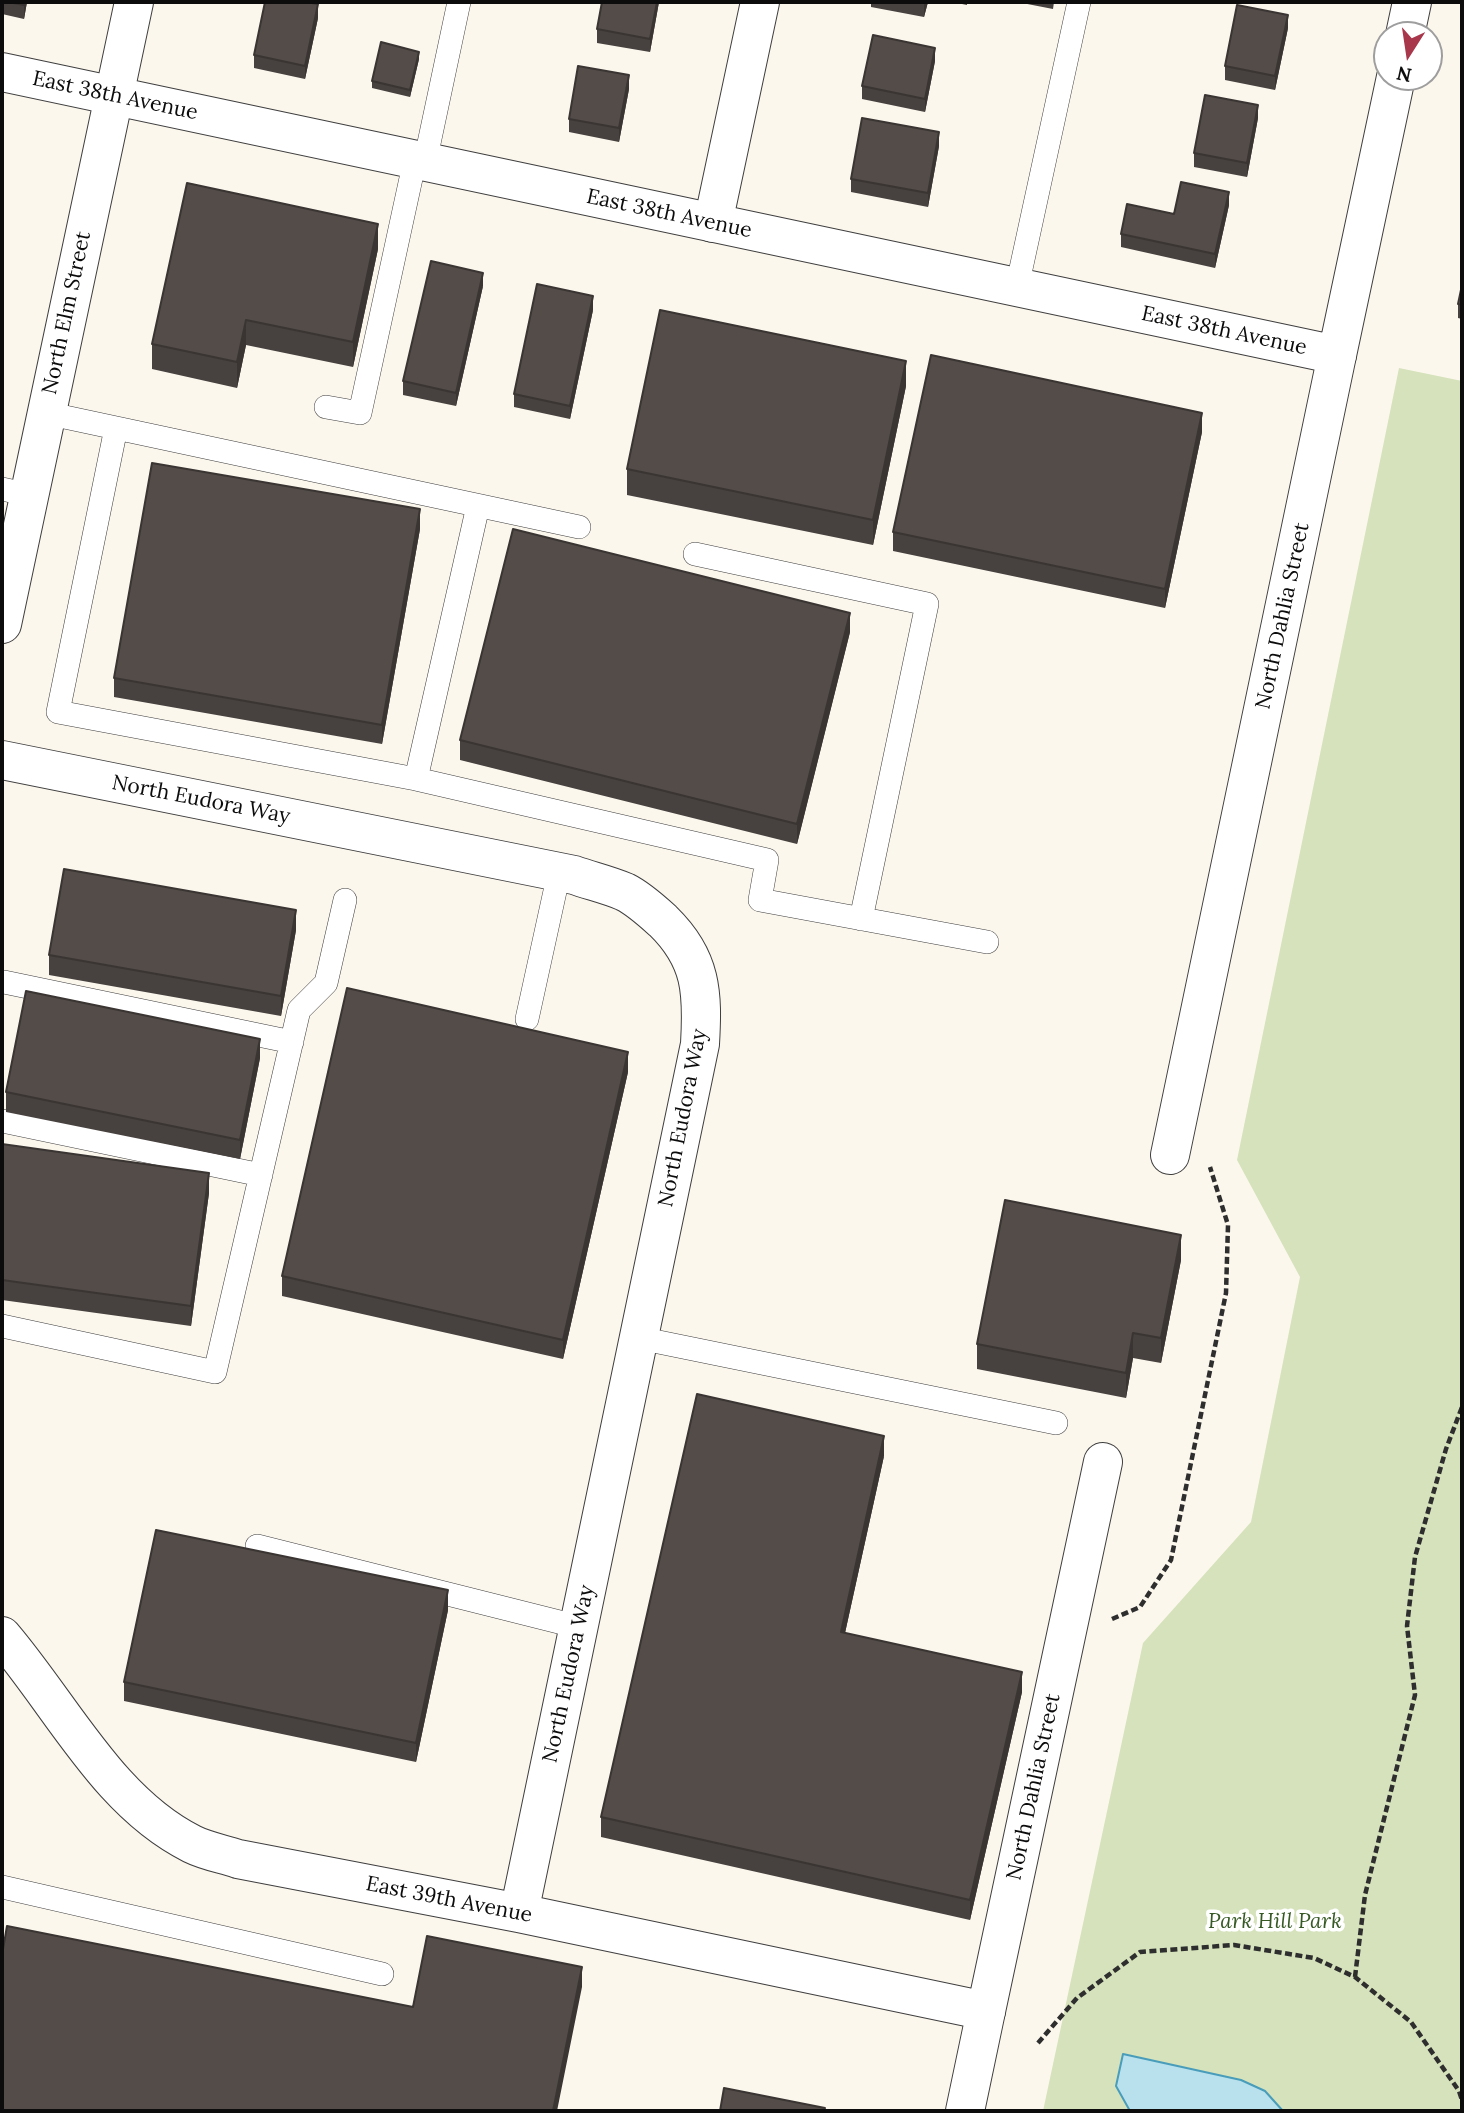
<!DOCTYPE html>
<style>
body{margin:0}
#map{position:relative;width:1464px;height:2113px;overflow:hidden;background:#fcf7ed;font-family:Lora,serif}
canvas{display:block}
.frame{position:absolute;inset:0;border:4px solid #0c0c0c;pointer-events:none}
.north{position:absolute;left:1373px;top:21px;width:70px;height:70px;box-sizing:border-box;background:#fff;border:2px solid #9e9e9e;border-radius:50%;rotate:192deg;font-size:19px;font-weight:700;line-height:28px;text-align:center;color:#0c0c0c}
.north::after{content:'';display:block;margin:auto;width:24px;height:32px;background:#a8374c;clip-path:polygon(50% 0,100% 100%,50% 72%,0 100%)}
</style>
<div id="map">
<canvas width="1464" height="2113"></canvas>
<div class="frame"></div>
<div class="north">N</div>
</div>
<script>
const g = document.querySelector('canvas').getContext('2d');
g.lineJoin = 'round';
function fillPath(path, color) {
  g.fillStyle = color;
  g.fill(path, 'evenodd');
}
function strokePath(path, color, width, dash) {
  g.strokeStyle = color;
  g.lineWidth = width;
  g.lineCap = dash ? 'butt' : 'round';
  g.setLineDash(dash || []);
  g.stroke(path);
}
function write(font, color, halo, rows, align = 'center') {
  g.font = font + ' Lora,serif';
  g.lineWidth = 7;
  g.setLineDash([]);
  g.textBaseline = 'middle';
  g.strokeStyle = halo;
  g.fillStyle = color;
  for (const [text, x, y, turn = 0] of rows) {
    g.save();
    g.translate(x, y);
    g.rotate((+turn || 0) * Math.PI / 180);
    g.textAlign = isNaN(turn) ? turn : align;
    if (halo) g.strokeText(text, 0, 0);
    g.fillText(text, 0, 0);
    g.restore();
  }
}
const green = new Path2D(`
 M1399 368 1462 381V2111H1043L1143 1643 1251 1522 1300 1277 1237 1160Z`);
const water = new Path2D(`
 M1123 2054 1241 2080 1265 2091 1283 2111H1130L1116 2086Z`);
const path = new Path2D(`
 M1112 1619 1140 1607 1171 1560 1226 1293 1228 1225 1210 1167
 M1355 1977 1365 1895 1415 1695 1407 1626 1415 1557 1446 1449 1462 1407
 M1038 2043 1077 1998 1140 1952 1234 1945 1314 1958 1355 1977 1411 2022 1459 2091 1462 2100`);
const service = new Path2D(`
 M425 162 459 2
 M1017 287 1079 2
 M326 407 360 413 415 160
 M46 413 579 527
 M116 428 58 712 416 779 767 860 760 900 987 942
 M2 489 29 495
 M695 554 927 604 861 919
 M416 779 478 506
 M4 982 292 1042
 M527 1019 559 873
 M2 1121 261 1175
 M2 1326 215 1372 299 1010 326 983 345 900
 M639 1338 1056 1423
 M257 1546 579 1627
 M2 1887 382 1974`);
const minor = new Path2D(`
 M713 223 760 2
 M2 624 134 2
 M2 760 574 875C591 881 609 885 625 892 639 899 652 911 663 921 702 959 703 993 700 1044L519 1913
 M1170 1155 1337 355
 M2 1636C62 1706 108 1802 192 1844 206 1851 223 1854 238 1859L519 1913 986 2011 1103 1462`);
const tertiary = new Path2D(`
 M1405 35 1412 2
 M2 72 1337 355 1396 77
 M965 2111 986 2011`);
const wall = new Path2D(`
 M2 2H27L24 19 2 14Z
 M659 2 650 52 597 43V29Z
 M871 2H928L924 17 871 7Z
 M952 2H967V5Z
 M1017 2H1054L1053 9Z
 M318 18 305 79 254 68V55Z
 M1288 28 1275 90 1225 80V66Z
 M419 59 410 97 372 88V81Z
 M935 61 925 112 862 99V86Z
 M629 89 619 142 569 132V119Z
 M1258 118 1247 177 1194 167V153Z
 M939 146 928 207 851 192V179Z
 M1229 205 1215 268 1121 247V234L1174 214Z
 M378 249 353 367 246 345 237 388 152 369V344Z
 M1462 285V319L1458 318V304Z
 M483 286 456 406 403 395V381Z
 M593 310 570 419 514 407V394Z
 M906 386 873 545 627 495V469Z
 M1202 432 1165 608 893 551V532Z
 M420 529 382 744 114 697V678Z
 M850 632 797 844 460 760V740Z
 M296 930 281 1016 49 975V955Z
 M260 1058 240 1159 6 1112V1092Z
 M628 1072 563 1359 282 1296V1276Z
 M2 1144 209 1193 191 1326 2 1300Z
 M1181 1260 1161 1363 1133 1358 1126 1398 977 1369V1344Z
 M884 1456 845 1633 1022 1692 970 1920 601 1837V1817Z
 M448 1610 416 1762 124 1701V1682Z`);
const shadedWall = new Path2D(`
 M25 2H27L24 19V5Z
 M657 2H659L650 52V39Z
 M925 2H928L924 17V4Z
 M318 4V18L305 79V66Z
 M1288 15V28L1275 90V76Z
 M935 48V61L925 112V99Z
 M419 52V59L410 97V90Z
 M629 75V89L619 142V128Z
 M1258 105V118L1247 177V163Z
 M939 132V146L928 207V193Z
 M1229 192V205L1215 268V254Z
 M378 224V249L353 367V342Z
 M483 273V286L456 406V393Z
 M593 296V310L570 419V406Z
 M246 320V345L237 388V362Z
 M906 361V386L873 545V520Z
 M1202 413V432L1165 608V589Z
 M420 509V529L382 744V725Z
 M850 613V632L797 844V824Z
 M296 910V930L281 1016V996Z
 M260 1039V1058L240 1159V1140Z
 M628 1052V1072L563 1359V1340Z
 M209 1173V1193L191 1326V1306Z
 M1181 1235V1260L1161 1363V1338Z
 M1133 1333V1358L1126 1398V1373Z
 M884 1436V1456L841 1651V1632Z
 M448 1590V1610L416 1762V1743Z
 M1022 1672V1692L970 1920V1900Z
 M582 1967V1987L557 2111H553Z`);
const building = new Path2D(`
 M8 2H25L24 5Z
 M265 2H306L318 4 305 66 254 55Z
 M602 2H657L650 39 597 29Z
 M1237 5 1288 15 1275 76 1225 66Z
 M873 35 935 48 925 99 862 86Z
 M381 42 419 52 410 90 372 81Z
 M578 66 629 75 619 128 569 119Z
 M1205 95 1258 105 1247 163 1194 153Z
 M862 118 939 132 928 193 851 179Z
 M1181 182 1229 192 1215 254 1121 234 1127 204 1174 214Z
 M187 183 378 224 353 342 246 320 237 362 152 344Z
 M431 261 483 273 456 393 403 381Z
 M537 284 593 296 570 406 514 394Z
 M1462 285V305L1458 304Z
 M660 310 906 361 873 520 627 469Z
 M931 355 1202 413 1165 589 893 532Z
 M152 463 420 509 382 725 114 678Z
 M513 529 850 613 797 824 460 740Z
 M64 869 296 910 281 996 49 955Z
 M347 988 628 1052 563 1340 282 1276Z
 M26 991 260 1039 240 1140 6 1092Z
 M2 1144 209 1173 191 1306 2 1280Z
 M1005 1200 1181 1235 1161 1338 1133 1333 1126 1373 977 1344Z
 M697 1394 884 1436 841 1632 1022 1672 970 1900 601 1817Z
 M156 1530 448 1590 416 1743 124 1682Z
 M7 1926 413 2007 427 1936 582 1967 553 2111H2V1955Z
 M724 2088 825 2108 824 2111H720Z`);
const streetNames = [
 ["East 38th Avenue",115,96,12],
 ["East 38th Avenue",669,214,12],
 ["North Elm Street",67,313,-78],
 ["East 38th Avenue",1224,331,12],
 ["North Dahlia Street",1283,616,-78],
 ["North Eudora Way",201,800,11],
 ["North Eudora Way",683,1118,-79],
 ["North Eudora Way",569,1674,-78],
 ["North Dahlia Street",1034,1787,-78],
 ["East 39th Avenue",449,1900,11]
];
const parkNames = [
 ["Park Hill Park",1275,1922]
];
fillPath(green, '#d5e2bb');
fillPath(water, '#b8e1ed');
strokePath(water, '#499dba', 2);
strokePath(service, '#3f3f3f', 24);
strokePath(minor, '#3f3f3f', 40);
strokePath(tertiary, '#3f3f3f', 40);
strokePath(path, '#2e2e2e', 4.5, [7, 3.5]);
strokePath(service, '#fff', 23);
strokePath(minor, '#fff', 38);
strokePath(tertiary, '#fff', 38);
fillPath(wall, '#47413f');
fillPath(shadedWall, '#3a3533');
fillPath(building, '#534c49');
strokePath(building, '#3a3533', 2);
write('21px', '#0c0c0c', '#fff', streetNames);
write('italic 21px', '#375a25', '#fff', parkNames);
</script>
